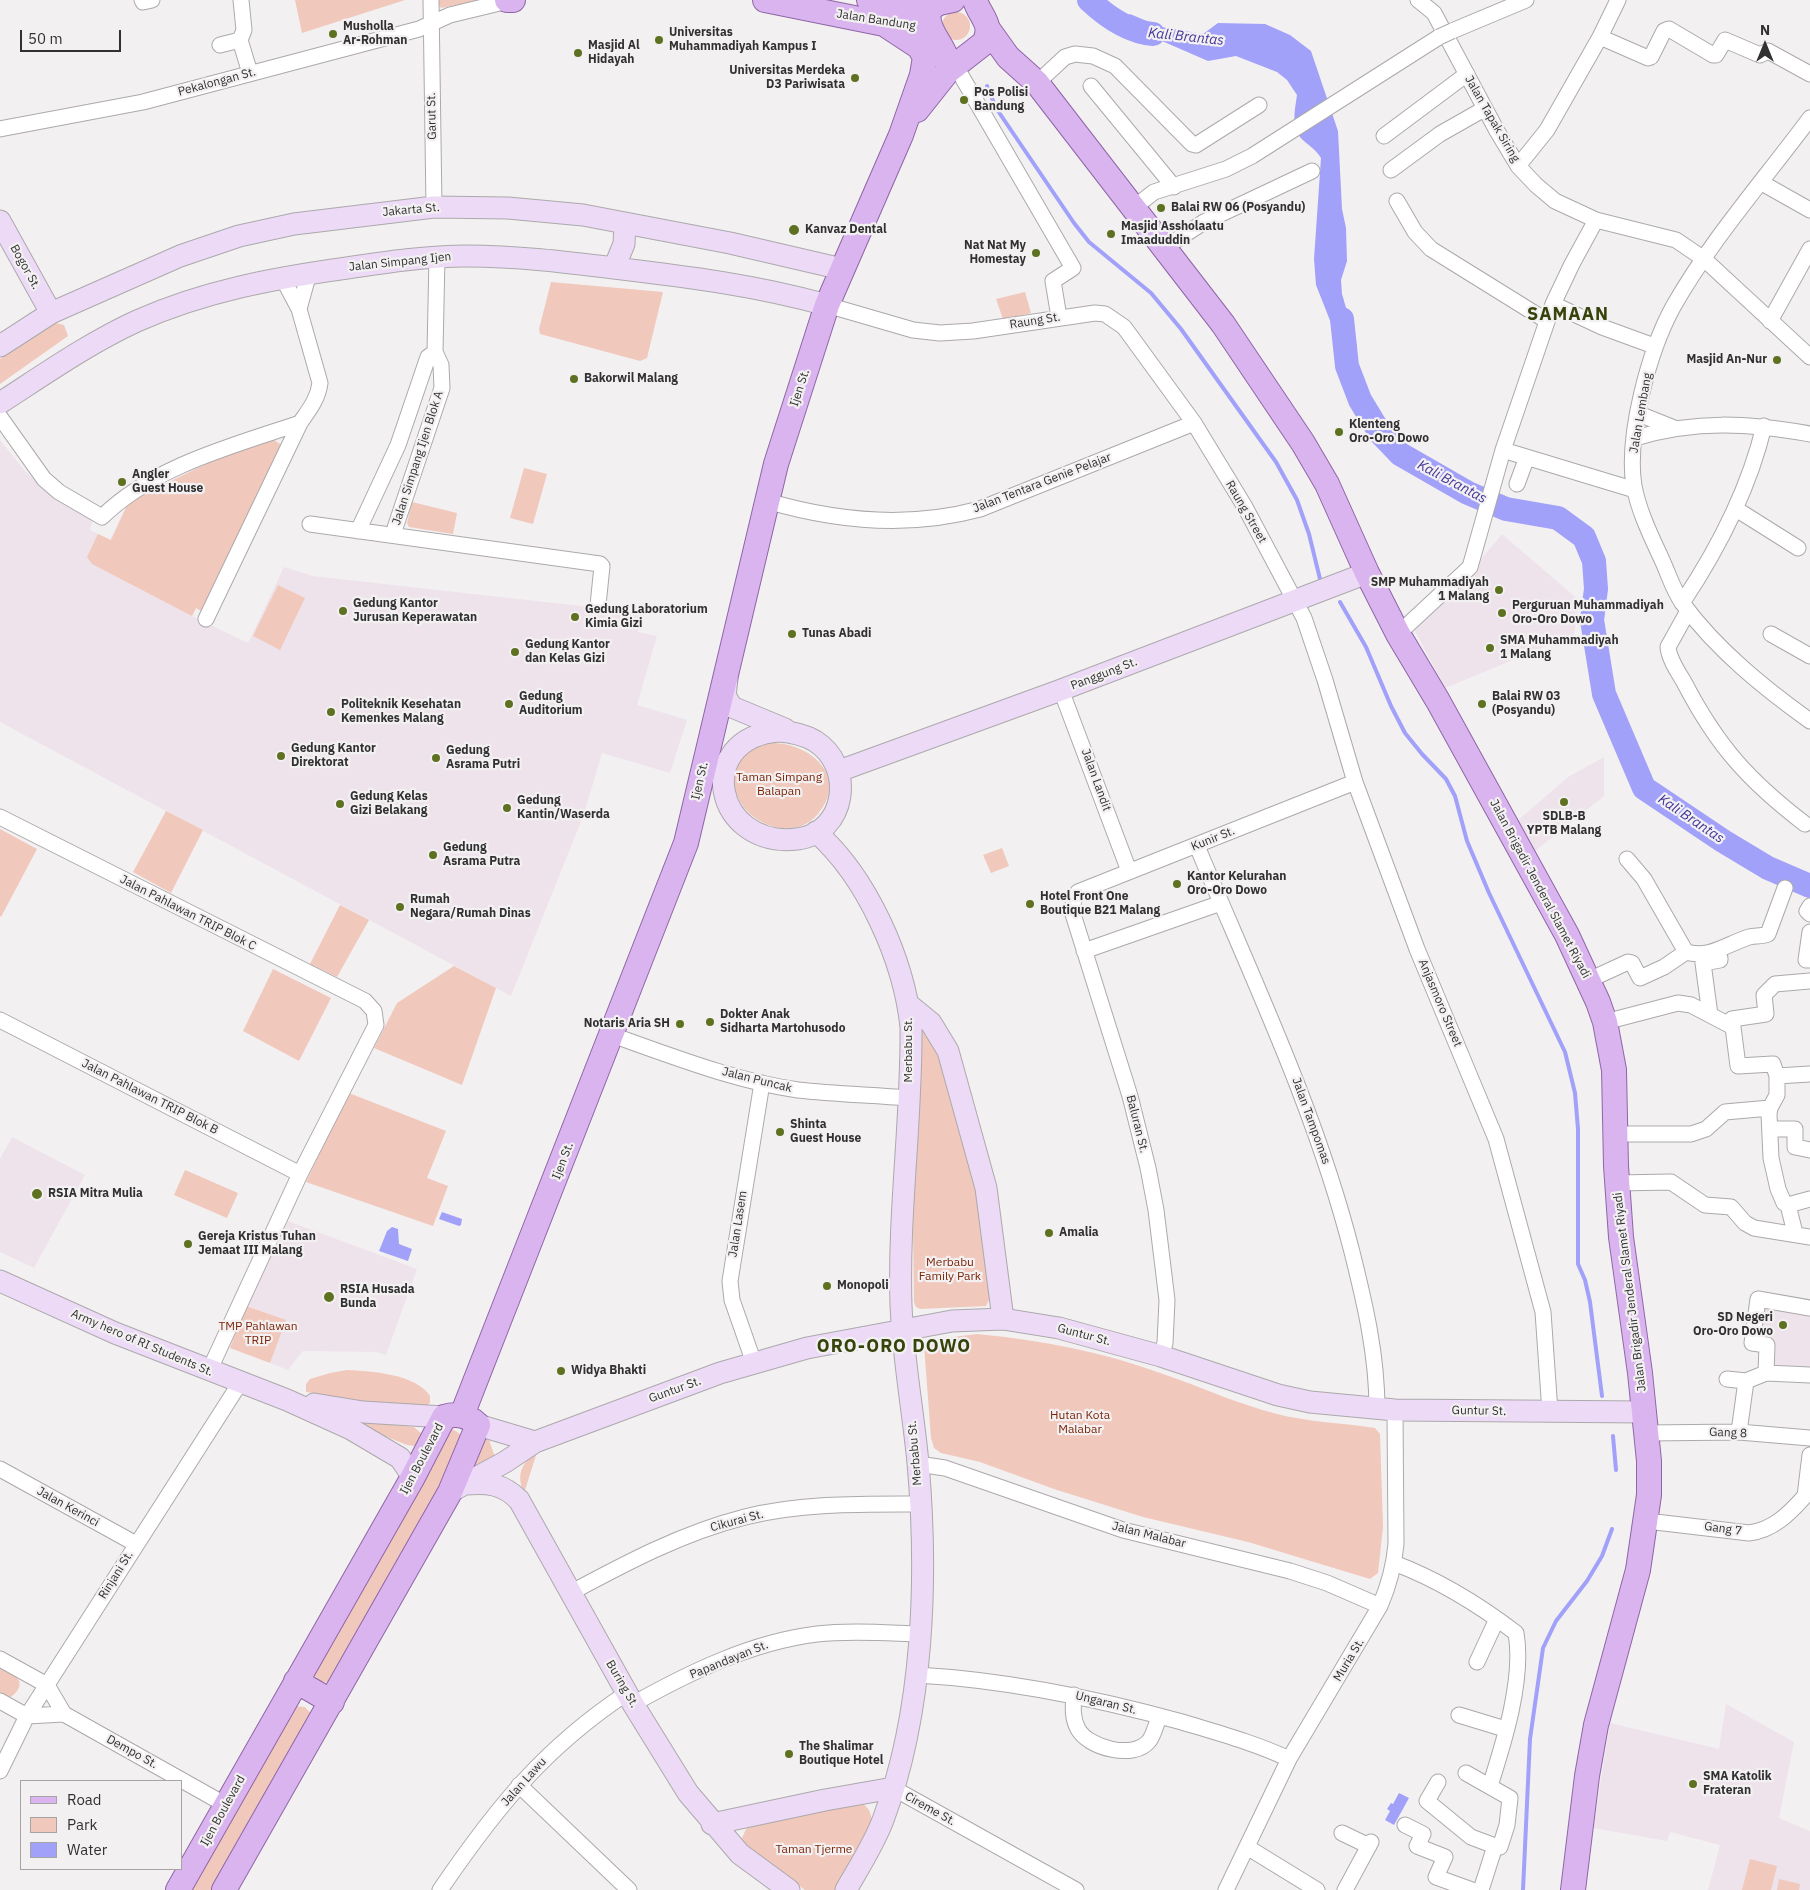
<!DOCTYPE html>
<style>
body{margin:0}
#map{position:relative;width:1810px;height:1890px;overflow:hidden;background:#f3f0f2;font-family:"IBM Plex Sans",sans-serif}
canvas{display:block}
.legend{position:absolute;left:20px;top:1780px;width:162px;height:90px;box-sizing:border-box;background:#f3f0f2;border:1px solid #a6a4a5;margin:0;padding:6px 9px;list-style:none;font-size:15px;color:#323132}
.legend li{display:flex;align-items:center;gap:10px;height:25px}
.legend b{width:25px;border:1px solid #a6a4a5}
.north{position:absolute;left:1740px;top:20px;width:50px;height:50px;-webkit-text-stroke:4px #f3f0f2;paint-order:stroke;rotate:0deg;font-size:14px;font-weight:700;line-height:20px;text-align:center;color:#323132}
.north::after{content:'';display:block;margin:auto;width:18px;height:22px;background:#323132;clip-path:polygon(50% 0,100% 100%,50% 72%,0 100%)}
.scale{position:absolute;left:20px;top:30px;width:101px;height:22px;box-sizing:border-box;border:2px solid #323132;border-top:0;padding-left:6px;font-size:15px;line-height:18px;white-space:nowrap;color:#323132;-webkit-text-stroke:4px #f3f0f2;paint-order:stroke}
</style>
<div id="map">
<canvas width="1810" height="1890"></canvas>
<ul class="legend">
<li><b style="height:6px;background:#d9b4ef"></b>Road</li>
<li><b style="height:14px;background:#f1c8bc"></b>Park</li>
<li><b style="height:14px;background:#a1a1f9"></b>Water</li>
</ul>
<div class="north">N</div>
<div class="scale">50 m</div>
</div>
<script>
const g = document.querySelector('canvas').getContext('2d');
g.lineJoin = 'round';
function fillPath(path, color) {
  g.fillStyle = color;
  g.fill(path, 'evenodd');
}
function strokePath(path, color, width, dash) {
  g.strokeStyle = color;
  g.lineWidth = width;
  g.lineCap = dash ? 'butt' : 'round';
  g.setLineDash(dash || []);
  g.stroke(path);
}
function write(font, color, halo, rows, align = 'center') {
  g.font = font + ' "IBM Plex Sans",sans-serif';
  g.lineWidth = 4.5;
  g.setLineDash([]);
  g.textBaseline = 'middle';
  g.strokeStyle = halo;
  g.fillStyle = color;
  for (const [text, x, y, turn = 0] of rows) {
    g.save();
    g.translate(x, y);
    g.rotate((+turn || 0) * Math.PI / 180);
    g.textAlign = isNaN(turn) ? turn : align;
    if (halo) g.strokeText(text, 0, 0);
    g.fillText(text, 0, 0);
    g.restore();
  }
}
const built = new Path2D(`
 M0 440 25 471 48 493 89 517 92 522 90 530 110 540 129 501 274 440 280 444 203 612 196 608 192 616 248 643 284 567 313 576 643 613 638 632 657 636 637 705 687 720 670 773 602 753 584 814 511 996 0 722Z
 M1502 534 1579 600 1574 635 1445 688 1413 627 1476 565Z
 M1604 757V796L1535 851 1516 822 1568 777Z
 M12 1137 85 1175 34 1268 0 1252V1159Z
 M288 1221 417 1269 386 1355 377 1352 303 1351 288 1370 270 1363 285 1320 246 1306Z
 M1759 1300 1810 1309V1372L1767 1369 1770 1344 1754 1342Z
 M1726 1704 1794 1742 1779 1818 1810 1831V1890H1708L1720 1845 1670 1832 1667 1841 1593 1828 1610 1723 1719 1749Z`);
const green = new Path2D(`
 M295 0H405L302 33Z
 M435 0H481L441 8Z
 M942 26a14 14 0 1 1 28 0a14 14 0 1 1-28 0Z
 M551 282 663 292 647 358 640 361 540 334 539 329Z
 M1025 292 1031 313 1003 319 996 299Z
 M52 322 64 325 68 336 0 384V359Z
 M265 440H274L280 444 282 450 203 612 196 608 192 616 92 564 87 557 98 534 111 540 129 501 227 454Z
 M524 468 547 474 533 524 510 518Z
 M412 502 457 513 453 534 409 527 407 523Z
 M278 585 305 598 280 650 253 636Z
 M772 743C811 743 849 777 818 814 787 851 718 810 738 765 741 759 747 751 753 748 759 746 766 745 772 743Z
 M166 811 203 830 171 893 133 872Z
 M0 829 37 849 1 917 0 916Z
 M1002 848 1009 866 991 873 983 855Z
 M340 905 369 920 337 977 310 964Z
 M454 966 496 988 462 1085 374 1048 397 1003Z
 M273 969 331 998 299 1061 243 1031Z
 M918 1025 932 1033 979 1192 990 1298 986 1306 920 1309 916 1307 914 1302 913 1229Z
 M349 1093 446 1131 427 1178 448 1186 433 1226 306 1182Z
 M185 1170 238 1193 227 1218 174 1195Z
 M246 1306 286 1320 270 1363 230 1348Z
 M977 1334C1041 1340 1103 1352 1163 1374 1201 1387 1238 1404 1277 1414 1308 1422 1343 1423 1375 1428L1380 1434 1383 1527 1378 1573 1370 1579 1248 1542 1143 1517 1054 1489 980 1462 941 1453 934 1448 931 1438 924 1345 929 1340Z
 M347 1370C371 1371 416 1374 430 1396V1403L424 1408 415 1409 306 1392V1384L310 1379 330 1373Z
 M345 1420 414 1427 422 1434 419 1442 414 1446 407 1445Z
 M451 1428 463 1436 443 1492 332 1683 321 1682 313 1674Z
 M488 1437 496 1460 474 1472 470 1465 481 1439Z
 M537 1452 525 1490H523C516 1474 523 1461 537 1452Z
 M0 1666C14 1674 30 1682 11 1697L0 1695Z
 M294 1706 305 1707 313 1716 218 1890H187Z
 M861 1803C870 1807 873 1817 871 1826L835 1890H805L748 1848 742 1838 746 1829 750 1826Z
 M1750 1859 1777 1866 1771 1890H1742Z
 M1779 1879 1800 1884 1799 1890H1777Z`);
const water = new Path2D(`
 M1130 14 1161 27 1203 34 1218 23 1265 24 1290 35 1311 51 1338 131 1342 209 1346 228 1347 261 1341 280 1342 294 1357 346 1335 354 1331 323 1316 285 1314 259 1321 158C1316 150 1311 147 1304 141 1290 129 1295 110 1297 95L1287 80 1277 72 1236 56 1208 61 1162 41 1138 38 1120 28Z
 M442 1212 462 1219 461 1225 459 1226 439 1219Z
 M392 1227 398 1229 399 1244 412 1249 408 1261 379 1251 387 1231Z
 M1399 1793 1409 1798 1394 1825 1385 1820 1390 1811 1387 1809 1391 1803 1393 1804Z`);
const stream = new Path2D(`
 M987 86 996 108 1074 223 1089 242 1151 293 1181 329 1276 462 1297 500 1309 534 1320 579
 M1340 602 1366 647 1391 706 1405 733 1422 754 1446 779 1455 796 1467 841 1489 893 1565 1052 1575 1093 1578 1129V1264L1585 1280 1590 1302 1602 1396
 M1613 1436 1616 1470
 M1523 1890 1530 1739 1543 1648 1556 1621 1587 1581 1602 1556 1612 1529`);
const river = new Path2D(`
 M1089 0C1106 16 1129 32 1153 34
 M1342 319 1347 366 1360 400 1380 433 1400 454 1468 493 1506 509 1558 518 1584 537 1594 561 1596 589 1592 620 1604 694 1644 788 1723 841 1768 868 1810 886`);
const street = new Path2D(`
 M142 0 143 2 152 0
 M241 0 244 30 240 40 250 73
 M431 0 434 207
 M1418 0 1434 13 1497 131 1518 166 1536 185 1555 201 1596 220 1676 240 1704 259 1810 357
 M1452 31 1526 0
 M1600 37 1648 58 1651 57 1664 31 1669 29 1713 55H1716L1725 40 1760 55 1768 51 1810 74
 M220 45 240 40
 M955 65 1073 268 1053 281 1059 317
 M1037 83 1065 57 1075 54 1093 56 1115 66 1192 144 1196 145 1259 105
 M1091 86 1174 187
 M1810 118C1764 180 1711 240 1673 307 1649 351 1626 436 1634 486 1639 512 1651 536 1662 560 1669 575 1673 590 1683 604 1717 650 1764 688 1810 721
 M0 129 143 102 419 29 450 15 508 1
 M1384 136 1467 74
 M1518 166 1547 130 1600 37 1618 0
 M1391 170 1440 134 1484 109
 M1762 183 1810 210
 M1397 201 1415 232 1431 249 1547 321
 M1132 209 1154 192 1226 169 1252 156 1439 37
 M1164 248 1204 222 1312 171
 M1553 304 1602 327 1654 346
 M827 305 913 330 940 333 973 331 1095 313 1105 314 1124 327 1194 423 1245 507 1304 618 1325 680 1355 782 1417 949 1496 1139 1543 1312 1550 1412
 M299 309 309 273
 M1770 321 1810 249
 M1639 414 1674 428
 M0 417 44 479 59 492 102 517C154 466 232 446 300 423
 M1635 438C1696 420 1748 423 1810 434
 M1503 450 1635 490
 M1517 484 1527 457
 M767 501C835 521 910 528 980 509L1194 423
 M1736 509 1798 548
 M310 524 600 564 602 566 598 605
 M358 531 398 445 428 357 435 352
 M393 534 442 388 441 365 435 352 437 257
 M1682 603C1718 549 1749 489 1764 426
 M1688 611 1668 647C1669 659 1678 672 1684 682 1717 746 1749 781 1805 824
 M206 619 300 423C309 410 318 399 320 383L299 309 282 277
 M1398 634 1470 567 1503 450 1553 304 1572 264 1596 220
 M1771 634 1810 656
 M1061 690 1129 871
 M0 817 365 1001 374 1011 376 1025 300 1174 209 1371
 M1197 846C1253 980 1316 1111 1352 1252 1365 1304 1377 1355 1377 1409
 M1627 859 1644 879 1686 952
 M1810 906 1807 911 1810 914
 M1810 932 1806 960H1810
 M1084 951 1221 903
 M1589 980 1628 962 1632 963 1640 978 1664 967 1686 952C1709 959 1727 944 1749 937 1755 935 1761 937 1768 934L1785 888
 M1710 1015 1703 963 1720 960V958
 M0 1020 300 1174
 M1605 1022 1678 1003 1691 1005 1733 1027 1738 1066 1773 1064 1777 1076
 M1728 1023 1732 1019 1766 1014 1764 995 1775 984 1810 981
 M612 1035C672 1056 735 1081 798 1090 834 1094 872 1095 908 1098
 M1770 1129H1795V1147L1810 1150
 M1615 1134H1691L1706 1129 1725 1112 1770 1108
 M1617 1183 1671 1182 1705 1205 1731 1207 1745 1223 1754 1228 1810 1237
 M1788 1205 1784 1203 1778 1189 1771 1158 1769 1114 1770 1108 1777 1095V1076L1810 1074
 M1795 1233 1788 1205 1810 1199
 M1161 1356 1165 1343 1167 1300 1156 1210 1148 1168 1130 1096 1072 911 1074 899 1078 892 1355 782
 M754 1363 732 1300 730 1281 762 1083
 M1766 1373 1767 1345 1752 1343 1758 1299 1810 1308
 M1727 1379 1746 1381 1766 1373 1810 1375
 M1739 1432 1746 1381
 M1647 1433 1739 1432 1810 1438
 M918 1464 945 1468 1123 1530 1290 1571 1327 1583 1380 1606
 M0 1469 136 1544
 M1647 1521 1749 1533C1773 1530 1789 1514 1805 1496L1810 1455
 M1394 1563C1439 1580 1478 1604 1516 1633 1524 1679 1504 1742 1490 1786
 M570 1593C626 1563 682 1533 745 1517 801 1503 861 1504 919 1504
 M0 1659 47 1685 64 1714 226 1805
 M1477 1662 1497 1619
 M917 1675C1007 1680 1095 1698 1182 1722 1218 1733 1255 1743 1289 1759
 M1074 1695C1073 1707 1072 1718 1078 1729 1088 1748 1134 1760 1149 1741 1154 1735 1156 1723 1160 1716
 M0 1701 27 1716 64 1714
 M633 1704C690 1672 752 1642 817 1634 850 1630 887 1633 920 1634
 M1459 1715 1505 1729
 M0 1771 27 1716 240 1383
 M1466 1773 1510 1798 1507 1825 1500 1847 1495 1846 1481 1890
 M1438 1782 1427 1801 1471 1837 1495 1846
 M519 1785 629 1890
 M893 1788 1076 1890
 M1405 1825 1423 1834 1417 1846 1445 1857 1436 1877 1472 1890
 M1342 1833 1369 1846
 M1247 1847 1317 1890
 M440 1890C496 1808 544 1748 627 1693
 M1226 1890 1289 1759 1380 1606C1389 1585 1394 1567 1396 1544L1395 1410
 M1345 1890 1371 1842`);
const secondary = new Path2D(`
 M0 221 51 313
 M614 268 624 244 625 223
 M0 346 51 313 180 256 239 236 294 224 434 207 508 208 583 215 730 243 842 269
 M0 403C45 374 89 343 137 321 204 291 275 278 347 268 387 262 427 256 467 256 516 256 565 262 614 268 689 277 754 285 827 305
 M727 679 725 696 732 707 785 729
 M779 731C792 732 803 734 815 741 855 766 847 833 797 839 714 849 692 738 779 731Z
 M839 771 1061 690 1367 573
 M816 832C867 877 904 960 911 1027 912 1120 898 1212 901 1305 903 1358 913 1410 918 1463 928 1577 924 1711 883 1820 874 1844 859 1867 846 1890
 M909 1005 931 1023 948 1051 986 1188 1003 1319
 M0 1281 115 1333 287 1400 351 1429 400 1458 413 1477
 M314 1404 363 1412 444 1417
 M478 1425 535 1442
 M466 1484C488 1482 503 1484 519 1500L633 1704 688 1793 740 1854 789 1890
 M450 1492 505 1462 535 1442 720 1373 807 1348 952 1321 1003 1319 1059 1328 1161 1356 1278 1395 1310 1402 1395 1410 1644 1412
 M712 1824 825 1800 893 1788`);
const primary = new Path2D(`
 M507 0H513
 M765 0 884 24 919 28 929 27
 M869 0 929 9
 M988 29 1008 57 1037 83 1223 324 1303 443 1327 484 1367 573 1398 634 1438 701 1567 935 1598 1002 1605 1022 1614 1070 1616 1166 1621 1237 1640 1373 1649 1461V1495L1638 1570 1596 1725 1587 1776 1573 1890
 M948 71C950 47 924 34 929 9L939 3 953 0
 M917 110 948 71 984 43C994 24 980 17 975 0
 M462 1415 686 843 776 464 827 305 901 135 922 75 925 57 919 47 884 24
 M296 1681 332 1702
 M178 1890 413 1477 444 1417C457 1413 468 1415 478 1425L450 1492 224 1890`);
const streetBridge = new Path2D(`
 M1439 37 1452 31`);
const markers = [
 [333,34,5,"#5d7121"],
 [659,40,5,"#5d7121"],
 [578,53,5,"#5d7121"],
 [855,78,5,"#5d7121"],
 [964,100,5,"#5d7121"],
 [1161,208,5,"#5d7121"],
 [794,230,6,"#5d7121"],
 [1111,234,5,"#5d7121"],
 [1036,253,5,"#5d7121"],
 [1777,360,5,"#5d7121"],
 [574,379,5,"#5d7121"],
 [1339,432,5,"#5d7121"],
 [122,482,5,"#5d7121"],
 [1499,590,5,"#5d7121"],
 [343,611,5,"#5d7121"],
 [1502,613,5,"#5d7121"],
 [575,617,5,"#5d7121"],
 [792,634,5,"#5d7121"],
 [1490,648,5,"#5d7121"],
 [515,652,5,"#5d7121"],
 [509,704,5,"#5d7121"],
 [1482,704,5,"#5d7121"],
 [331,712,5,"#5d7121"],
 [281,756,5,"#5d7121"],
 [436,758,5,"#5d7121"],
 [1564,802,5,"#5d7121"],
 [340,804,5,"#5d7121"],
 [507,808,5,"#5d7121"],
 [433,855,5,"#5d7121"],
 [1177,884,5,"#5d7121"],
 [1030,904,5,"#5d7121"],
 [400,907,5,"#5d7121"],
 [710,1022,5,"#5d7121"],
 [680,1024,5,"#5d7121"],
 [780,1132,5,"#5d7121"],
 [37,1194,6,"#5d7121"],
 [1049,1233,5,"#5d7121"],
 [188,1244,5,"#5d7121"],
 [827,1286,5,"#5d7121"],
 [329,1297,6,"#5d7121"],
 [1783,1325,5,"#5d7121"],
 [561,1371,5,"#5d7121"],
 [789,1754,5,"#5d7121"],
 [1693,1784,5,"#5d7121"]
];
const streetNames = [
 ["Jalan Bandung",876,20,9],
 ["Pekalongan St.",217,82,-15],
 ["Garut St.",432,116,-91],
 ["Jalan Tapak Siring",1492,119,60],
 ["Jakarta St.",411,210,-5],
 ["Jalan Simpang Ijen",400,262,-6],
 ["Bogor St.",25,267,61],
 ["Raung St.",1035,321,-9],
 ["Ijen St.",800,388,-72],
 ["Jalan Lembang",1641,413,-80],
 ["Jalan Simpang Ijen Blok A",418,458,-72],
 ["Jalan Tentara Genie Pelajar",1042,483,-21],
 ["Raung Street",1246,512,60],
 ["Panggung St.",1104,674,-21],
 ["Jalan Landit",1096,780,70],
 ["Ijen St.",700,781,-77],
 ["Kunir St.",1213,839,-22],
 ["Jalan Brigadir Jenderal Slamet Riyadi",1540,889,62],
 ["Jalan Pahlawan TRIP Blok C",188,913,27],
 ["Anjasmoro Street",1440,1003,67],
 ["Merbabu St.",909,1050,-90],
 ["Jalan Puncak",757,1080,14],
 ["Jalan Pahlawan TRIP Blok B",150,1097,27],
 ["Jalan Tampomas",1311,1121,70],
 ["Baluran St.",1137,1124,76],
 ["Ijen St.",563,1161,-69],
 ["Jalan Lasem",738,1224,-81],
 ["Jalan Brigadir Jenderal Slamet Riyadi",1630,1292,-97],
 ["Guntur St.",1084,1335,15],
 ["Army hero of RI Students St.",142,1343,23],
 ["Guntur St.",675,1390,-20],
 ["Guntur St.",1479,1411,1],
 ["Gang 8",1728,1433,2],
 ["Merbabu St.",915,1453,-95],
 ["Ijen Boulevard",422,1459,-62],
 ["Jalan Kerinci",68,1507,29],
 ["Cikurai St.",737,1521,-15],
 ["Gang 7",1723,1529,8],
 ["Jalan Malabar",1149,1535,14],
 ["Rinjani St.",116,1575,-58],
 ["Papandayan St.",729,1660,-22],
 ["Muria St.",1349,1660,-59],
 ["Buring St.",622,1684,60],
 ["Ungaran St.",1106,1703,14],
 ["Dempo St.",132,1752,29],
 ["Jalan Lawu",524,1782,-48],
 ["Cireme St.",930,1809,29],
 ["Ijen Boulevard",223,1811,-61]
];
const poiNames = [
 ["Musholla",343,27],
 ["Ar-Rohman",343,41],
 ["Universitas",669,33],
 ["Muhammadiyah Kampus I",669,47],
 ["Masjid Al",588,46],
 ["Hidayah",588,60],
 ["Universitas Merdeka",845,71,"right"],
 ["D3 Pariwisata",845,85,"right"],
 ["Pos Polisi",974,93],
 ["Bandung",974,107],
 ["Balai RW 06 (Posyandu)",1171,208],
 ["Masjid Assholaatu",1121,227],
 ["Imaaduddin",1121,241],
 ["Kanvaz Dental",805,230],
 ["Nat Nat My",1026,246,"right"],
 ["Homestay",1026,260,"right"],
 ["Masjid An-Nur",1767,360,"right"],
 ["Bakorwil Malang",584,379],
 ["Klenteng",1349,425],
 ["Oro-Oro Dowo",1349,439],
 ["Angler",132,475],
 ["Guest House",132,489],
 ["SMP Muhammadiyah",1489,583,"right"],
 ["1 Malang",1489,597,"right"],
 ["Gedung Kantor",353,604],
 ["Jurusan Keperawatan",353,618],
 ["Perguruan Muhammadiyah",1512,606],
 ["Oro-Oro Dowo",1512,620],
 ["Gedung Laboratorium",585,610],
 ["Kimia Gizi",585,624],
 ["Tunas Abadi",802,634],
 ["SMA Muhammadiyah",1500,641],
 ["1 Malang",1500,655],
 ["Gedung Kantor",525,645],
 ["dan Kelas Gizi",525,659],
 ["Gedung",519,697],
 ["Auditorium",519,711],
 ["Balai RW 03",1492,697],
 ["(Posyandu)",1492,711],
 ["Politeknik Kesehatan",341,705],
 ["Kemenkes Malang",341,719],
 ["Gedung Kantor",291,749],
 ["Direktorat",291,763],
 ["Gedung",446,751],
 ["Asrama Putri",446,765],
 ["Gedung Kelas",350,797],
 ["Gizi Belakang",350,811],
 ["Gedung",517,801],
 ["Kantin/Waserda",517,815],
 ["SDLB-B",1564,817,"center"],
 ["YPTB Malang",1564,831,"center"],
 ["Gedung",443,848],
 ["Asrama Putra",443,862],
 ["Kantor Kelurahan",1187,877],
 ["Oro-Oro Dowo",1187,891],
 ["Hotel Front One",1040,897],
 ["Boutique B21 Malang",1040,911],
 ["Rumah",410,900],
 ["Negara/Rumah Dinas",410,914],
 ["Dokter Anak",720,1015],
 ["Sidharta Martohusodo",720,1029],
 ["Notaris Aria SH",670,1024,"right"],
 ["Shinta",790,1125],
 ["Guest House",790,1139],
 ["RSIA Mitra Mulia",48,1194],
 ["Amalia",1059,1233],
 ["Gereja Kristus Tuhan",198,1237],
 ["Jemaat III Malang",198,1251],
 ["Monopoli",837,1286],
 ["RSIA Husada",340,1290],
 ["Bunda",340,1304],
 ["SD Negeri",1773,1318,"right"],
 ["Oro-Oro Dowo",1773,1332,"right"],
 ["Widya Bhakti",571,1371],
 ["The Shalimar",799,1747],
 ["Boutique Hotel",799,1761],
 ["SMA Katolik",1703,1777],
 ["Frateran",1703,1791]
];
const parkNames = [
 ["Taman Simpang",779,778],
 ["Balapan",779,792],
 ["Merbabu",950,1263],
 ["Family Park",950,1277],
 ["TMP Pahlawan",258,1327],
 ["TRIP",258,1341],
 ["Hutan Kota",1080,1416],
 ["Malabar",1080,1430],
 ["Taman Tjerme",814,1850]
];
const waterNames = [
 ["Kali Brantas",1186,37,6],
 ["Kali Brantas",1452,482,28],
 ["Kali Brantas",1691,819,34]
];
const districtNames = [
 ["SAMAAN",1568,315],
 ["ORO-ORO DOWO",894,1347]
];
fillPath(built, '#eee3ea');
fillPath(green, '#f1c8bc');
fillPath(water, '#a1a1f9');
strokePath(stream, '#a1a1f9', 4);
strokePath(river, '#a1a1f9', 24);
strokePath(street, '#aca9ab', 17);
strokePath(secondary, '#aca9ab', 23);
strokePath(primary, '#8e66a6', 26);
strokePath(street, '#fff', 15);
strokePath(secondary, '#ecdaf7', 21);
strokePath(primary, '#d9b4ef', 24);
strokePath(streetBridge, '#aca9ab', 17, []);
strokePath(streetBridge, '#fff', 15);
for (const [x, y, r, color] of markers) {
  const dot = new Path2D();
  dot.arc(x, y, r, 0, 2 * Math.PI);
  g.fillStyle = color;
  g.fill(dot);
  strokePath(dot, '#f3f0f2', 2);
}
write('12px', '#323132', '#f3f0f2', streetNames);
write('bold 12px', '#323132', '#f3f0f2', poiNames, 'left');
write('12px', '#7b2508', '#f3f0f2', parkNames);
write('italic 14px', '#423598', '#f3f0f2', waterNames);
g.letterSpacing = '1px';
write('bold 18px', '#36440b', '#f3f0f2', districtNames);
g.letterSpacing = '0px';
</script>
